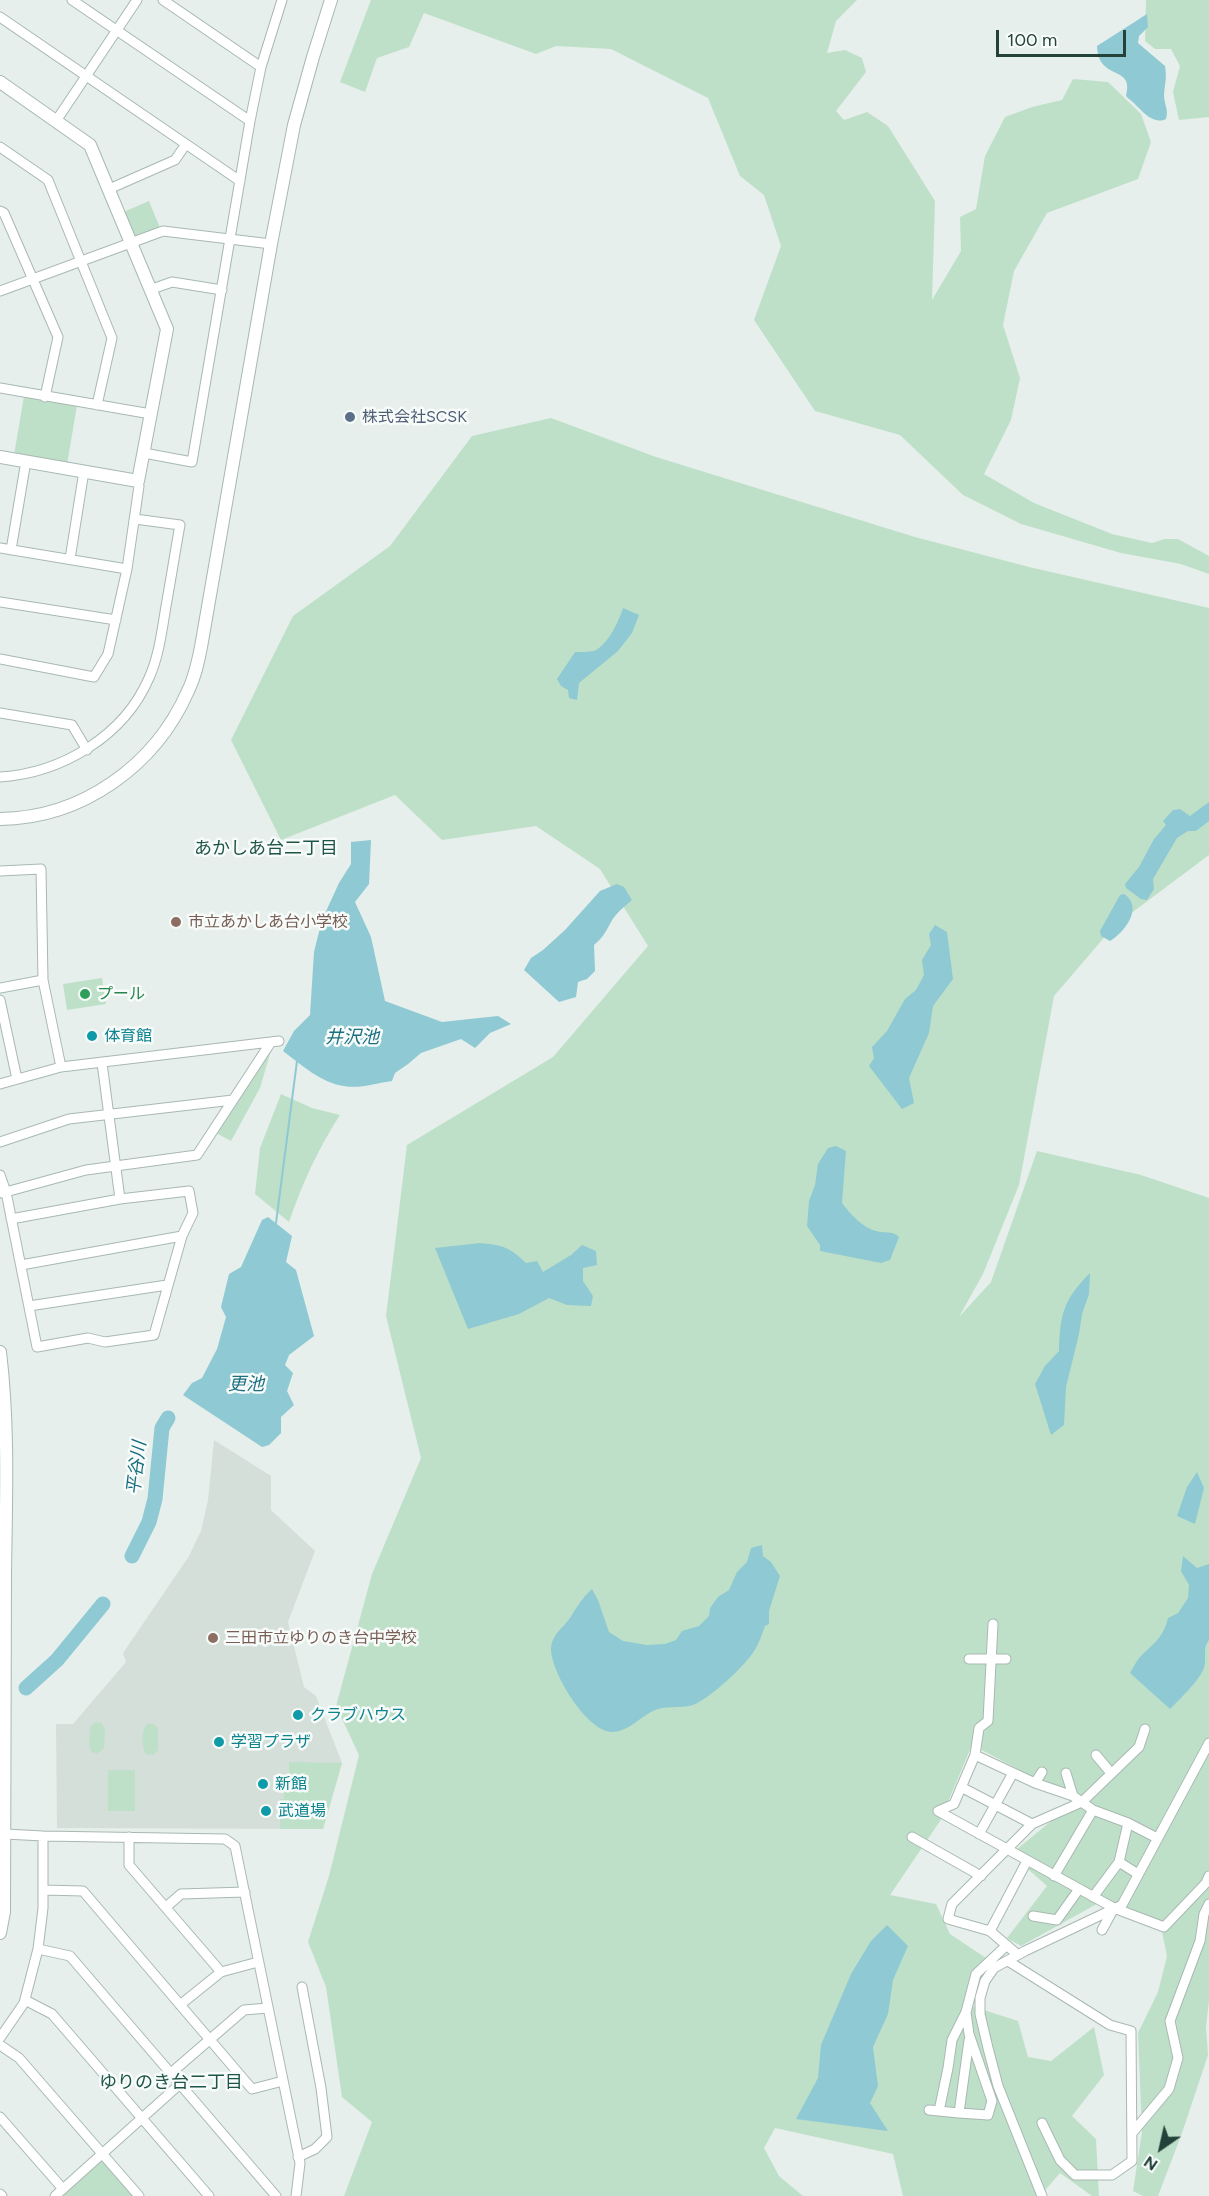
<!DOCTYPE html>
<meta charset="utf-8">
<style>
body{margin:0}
#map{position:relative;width:1209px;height:2196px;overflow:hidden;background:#e6efeb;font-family:Figtree,sans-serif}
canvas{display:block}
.north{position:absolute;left:1131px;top:2118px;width:60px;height:60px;-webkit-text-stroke:4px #f7fbf9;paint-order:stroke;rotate:214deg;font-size:16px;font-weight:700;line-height:24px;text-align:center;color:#24423a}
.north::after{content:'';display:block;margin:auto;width:21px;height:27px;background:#24423a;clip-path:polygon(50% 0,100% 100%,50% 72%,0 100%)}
.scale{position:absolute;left:996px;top:30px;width:130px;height:27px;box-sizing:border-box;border:3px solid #24423a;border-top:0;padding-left:8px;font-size:18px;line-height:21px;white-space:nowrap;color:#24423a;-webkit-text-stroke:4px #f7fbf9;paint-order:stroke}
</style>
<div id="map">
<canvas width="1209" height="2196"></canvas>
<div class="north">N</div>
<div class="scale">100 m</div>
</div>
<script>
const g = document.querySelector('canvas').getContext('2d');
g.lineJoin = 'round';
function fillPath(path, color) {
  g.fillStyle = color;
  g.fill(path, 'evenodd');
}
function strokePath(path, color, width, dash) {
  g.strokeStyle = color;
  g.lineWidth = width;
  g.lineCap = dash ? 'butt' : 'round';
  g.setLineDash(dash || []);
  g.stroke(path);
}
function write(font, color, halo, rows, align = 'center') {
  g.font = font + ' Figtree,"Noto Sans JP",sans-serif';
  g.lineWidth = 5;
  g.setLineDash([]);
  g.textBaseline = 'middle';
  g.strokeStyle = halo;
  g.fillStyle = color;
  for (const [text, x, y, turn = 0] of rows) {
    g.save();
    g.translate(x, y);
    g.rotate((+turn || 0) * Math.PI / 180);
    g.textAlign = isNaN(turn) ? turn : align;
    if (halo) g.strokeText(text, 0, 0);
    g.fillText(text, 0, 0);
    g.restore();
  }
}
const built = new Path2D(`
 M214 1440 271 1476V1510L315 1551 288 1622 304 1687 316 1696 342 1763 323 1829 57 1828 56 1724H73L126 1662 123 1653 189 1556 201 1531 208 1500Z`);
const green = new Path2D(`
 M371 0H857L836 21 827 53 845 50 862 58 866 72 836 111 844 120 867 112 888 126 935 201 932 300 961 251 960 217 976 209 985 156 1005 117 1032 107 1062 100 1073 79 1108 82 1141 114 1151 142 1138 179 1047 213 1014 271 1003 325 1020 378 1011 420 984 474 1034 503 1112 534 1152 543 1165 539H1178L1209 556V574L1181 564 1121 553 1021 524 963 495 900 435 815 411 754 320 781 246 764 195 740 176 708 98 611 49 556 46 536 54 424 13 409 47 377 58 365 92 340 82Z
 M1146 0H1209V117L1179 120 1173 92 1180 66 1171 49H1155L1145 41Z
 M149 201 160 228 132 243 119 214Z
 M24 396 77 405 67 465 14 455Z
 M551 418 656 457 915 537 1029 567 1209 608V855L1114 926 1054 996 1019 1185 983 1274 959 1317 991 1282 1037 1151 1141 1175 1209 1198V2000L1206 2027 1208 2055 1182 2133 1158 2196H1143L1133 2191 1142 2132 1138 2033 1158 1992 1167 1956 1162 1932 1104 1900 1021 1946 1007 1938 1047 1886 1011 1854 1077 1800 972 1745 940 1821 890 1895 936 1904 950 1934 989 1960 965 2004 1018 2021 1028 2057 1051 2061 1094 2027 1104 2075 1072 2116 1096 2139 1099 2196H1092L1060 2173 1040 2196H903L893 2154 775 2128 764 2148 779 2176 803 2196H344L372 2122 342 2097 326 1987 308 1942 329 1876 359 1755 336 1706 372 1574 421 1458 386 1316 407 1145 553 1057 648 946 600 869 536 826 442 840 395 795 281 840 231 740 293 616 390 546 472 436Z
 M102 978 106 1004 67 1010 63 984Z
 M272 1047 260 1088 231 1141 216 1133Z
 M281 1094 312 1108 340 1115C318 1149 302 1184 289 1222L255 1194 260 1148Z
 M95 1722 102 1723 105 1730 104 1748 97 1754 92 1752 89 1746 90 1727Z
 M147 1724H154L158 1729V1750L153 1755 146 1754C141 1747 141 1731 147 1724Z
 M289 1762 342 1763 323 1829H280V1799H284V1779H289Z
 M108 1770H135V1811H108Z
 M103 2155 136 2193 132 2196H55Z`);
const water = new Path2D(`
 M1147 14 1148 27 1139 36 1138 43 1165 66C1167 79 1165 82 1164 95 1164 104 1169 110 1166 119 1151 126 1140 107 1129 99L1126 96C1135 64 1098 82 1097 46Z
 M623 608 639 615 632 633 618 651 579 683 577 700 569 698 568 690 561 686 557 679 575 652C580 652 589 652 594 651 608 645 619 621 623 608Z
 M1209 802V821L1196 831H1188L1177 838 1153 879 1154 889 1147 900 1141 899 1126 888 1125 884 1139 867 1154 839 1166 825 1163 821 1173 810 1180 809 1190 816Z
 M371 840 369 884 355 902 371 937 385 1001 442 1022 498 1016 511 1024 490 1033 475 1048 461 1039 421 1053 408 1064 395 1073 392 1081C377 1083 359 1089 344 1086 321 1083 302 1065 283 1051L294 1031 310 1015 314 952 322 920 339 883 351 864V842Z
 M617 884 624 887 632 900C624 907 616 913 611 922 605 933 604 936 594 945L595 971 587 979 578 982 576 997 559 1002 524 970 531 958 543 950 565 930 600 891Z
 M1124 894C1144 907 1125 932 1110 941L1101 936 1100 931 1120 895Z
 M935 925 947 932 953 979 933 1006 929 1033 909 1078 914 1103 902 1109 869 1066 874 1058 872 1047 887 1031 905 999 916 990 924 975 922 960 931 945 929 934Z
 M836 1146 846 1151 842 1203C851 1215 862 1227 876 1231 886 1234 891 1230 899 1237L890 1260 881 1263 820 1251V1245L807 1226 809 1201 815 1185 818 1164 828 1148Z
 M268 1217 292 1236 286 1262 296 1270 314 1336 289 1355 285 1365 293 1373 287 1391 294 1405 281 1417V1433L269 1445 262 1447 183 1395 192 1383 202 1378 217 1349 226 1317 221 1307 229 1274 241 1267 262 1220Z
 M480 1243C502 1245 510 1247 526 1263L537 1261 543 1272 571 1255 582 1245 596 1251 597 1265 583 1268V1281L593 1296 591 1306 567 1305 549 1298 519 1314 468 1329 435 1248Z
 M1090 1273 1089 1294 1082 1314 1079 1334 1066 1387 1064 1425 1051 1435 1035 1384 1045 1366 1059 1351C1060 1315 1063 1300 1090 1273Z
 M1197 1472 1204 1488 1195 1524 1177 1516 1187 1487Z
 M762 1545 763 1556 771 1562 780 1576 769 1611V1624L765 1626C762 1634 759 1644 754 1651 746 1665 708 1700 693 1705 680 1709 664 1705 653 1711 640 1717 628 1732 612 1732 587 1732 550 1671 551 1648 552 1634 563 1628 570 1618 577 1607 582 1598 592 1589L598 1600 609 1632 623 1641 647 1645 665 1644 676 1640 682 1631 699 1626 709 1616 710 1608 718 1597 729 1590 737 1572 747 1562 751 1548Z
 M1183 1556 1197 1568 1209 1564V1640C1202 1648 1207 1659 1204 1668 1199 1681 1180 1699 1170 1709L1130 1673C1134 1666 1138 1658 1144 1653 1156 1642 1164 1635 1168 1618L1178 1613 1188 1598 1189 1585 1181 1571Z
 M887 1925 908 1946 893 1980 888 2014 873 2047 878 2086 870 2103 888 2131 796 2119 818 2078 821 2045 851 1974 871 1941Z`);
const stream = new Path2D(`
 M276 1223 297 1061`);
const river = new Path2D(`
 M132 1556 149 1522 155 1499 162 1428 168 1418
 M26 1688 57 1660 103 1604`);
const minor = new Path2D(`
 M72 0 250 121
 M163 0 261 67
 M0 17 240 181
 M56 121 137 0
 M0 147 48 180 112 338 97 405
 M109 189 175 160 186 144
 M0 211 4 213 58 337 45 397
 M152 289 172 282 222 290
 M0 291 163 231 271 244
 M0 388 151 414
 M144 453 192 462 250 121 261 67 282 0
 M0 548 127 569
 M11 550 26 461
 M70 559 84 471
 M0 602 116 620
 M0 659 94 677 108 654 127 569 139 486 138 481
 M0 713 72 725 87 750
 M0 777C62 773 124 736 149 678 159 656 162 630 166 606 171 579 175 552 180 525L135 519
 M0 871 41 869 43 980 61 1067
 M0 988 43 980
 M0 1000 17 1079
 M102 1063 120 1199
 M0 1084 61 1067 279 1041
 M0 1142 69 1119 233 1100
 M0 1175 6 1192 37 1347 88 1338 105 1342 154 1335 182 1236 193 1213 189 1191 120 1199 11 1219
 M2 1193 86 1170 197 1155 271 1042
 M21 1265 182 1236
 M29 1306 167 1285
 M969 1659H1006
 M975 1755 979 1728 988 1721 993 1624
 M1096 1755 1111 1773
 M1066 1773 1073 1796
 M1035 1783 1042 1772
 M961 1787 1032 1824
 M5 1834 43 1836 225 1839 235 1846 300 2163 296 2196
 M979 1834 1013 1773
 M129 1837V1865L221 1972
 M912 1837 981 1876
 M1157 1838 1128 1823 1093 1810 1073 1796 1035 1783 975 1755 954 1804 938 1811 1114 1908 1164 1927 1206 1883 1209 1876
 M1119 1862 1138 1874
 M1054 1876 1093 1810
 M44 1890 83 1891 252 2089 283 2081
 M1093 1897 1119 1862 1128 1823
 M166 1907 181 1894 245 1892
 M1033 1916 1057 1920 1079 1889
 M1102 1930 1114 1908
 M990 1931 1027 1861
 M38 1949 70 1956 276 2196
 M1018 1955 990 1931 948 1919 952 1904 1032 1824 1082 1802 1139 1747 1145 1729
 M1008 1961 1110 2025 1131 2031 1132 2161 1112 2175H1075L1060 2160 1042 2123
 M25 2000 52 2014 209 2196
 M180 2005 221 1972 258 1962
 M0 2038 24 2003 38 1949 43 1908V1836
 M0 2045 19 2058 139 2196
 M171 2073 244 2010 268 2008
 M929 2110 959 2113 969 2040
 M939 2111 948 2068 952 2040 966 2012
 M959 2113 988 2115 992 2101 969 2034 966 2012 976 1974 1007 1945
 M0 2117 63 2189
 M1133 2132 1169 2089 1178 2058 1170 2021 1200 1941 1204 1914 1209 1904
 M298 2157 315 2149 327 2137 321 2088 302 1987
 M0 2194 2 2196
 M55 2196 180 2084
 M1042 2196 998 2086 988 2048 980 2014V1998L985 1981 994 1968 1025 1951 1122 1905 1209 1743`);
const tertiary = new Path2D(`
 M0 82 90 145 167 329 138 481 0 457
 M0 819C82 818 155 766 188 691 195 677 198 662 201 647L271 244 294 125 313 57 331 0
 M0 1352C9 1425 6 1501 5 1575 5 1687 5 1799 4 1912L0 1933`);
const markers = [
 [350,417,6,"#5c6f8a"],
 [176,922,6,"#8d6e63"],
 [85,994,6,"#2e9e5b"],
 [92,1036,6,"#0f9aa8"],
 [213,1638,6,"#8d6e63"],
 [298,1715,6,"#0f9aa8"],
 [219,1742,6,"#0f9aa8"],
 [263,1784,6,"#0f9aa8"],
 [266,1811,6,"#0f9aa8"]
];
const serviceNames = [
 ["株式会社SCSK",362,417]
];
const educationNames = [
 ["市立あかしあ台小学校",188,922],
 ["三田市立ゆりのき台中学校",225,1638]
];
const leisureNames = [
 ["プール",97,994]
];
const cultureNames = [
 ["体育館",104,1036],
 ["クラブハウス",310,1715],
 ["学習プラザ",231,1742],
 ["新館",275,1784],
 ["武道場",278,1811]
];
const neighbourhoodNames = [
 ["あかしあ台二丁目",266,849],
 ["ゆりのき台二丁目",171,2083]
];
const waterNames = [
 ["井沢池",352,1038],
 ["更池",246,1385],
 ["平谷川",137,1468,-83]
];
fillPath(built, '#d4dfda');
fillPath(green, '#bfe0c8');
fillPath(water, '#8ec9d4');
strokePath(stream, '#8ec9d4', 2);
strokePath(river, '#8ec9d4', 15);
strokePath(minor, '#a8b8b2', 11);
strokePath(tertiary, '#a8b8b2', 14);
strokePath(minor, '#fff', 9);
strokePath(tertiary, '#fff', 12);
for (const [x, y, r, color] of markers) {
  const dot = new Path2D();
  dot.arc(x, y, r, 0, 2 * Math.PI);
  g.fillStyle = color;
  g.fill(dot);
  strokePath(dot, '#f7fbf9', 2);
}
write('16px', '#4e5e75', '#f7fbf9', serviceNames, 'left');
write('16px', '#785e54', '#f7fbf9', educationNames, 'left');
write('16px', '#27864d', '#f7fbf9', leisureNames, 'left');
write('16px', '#0d838f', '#f7fbf9', cultureNames, 'left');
write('18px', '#1f5548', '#f7fbf9', neighbourhoodNames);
write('italic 18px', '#1c6f80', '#f7fbf9', waterNames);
</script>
